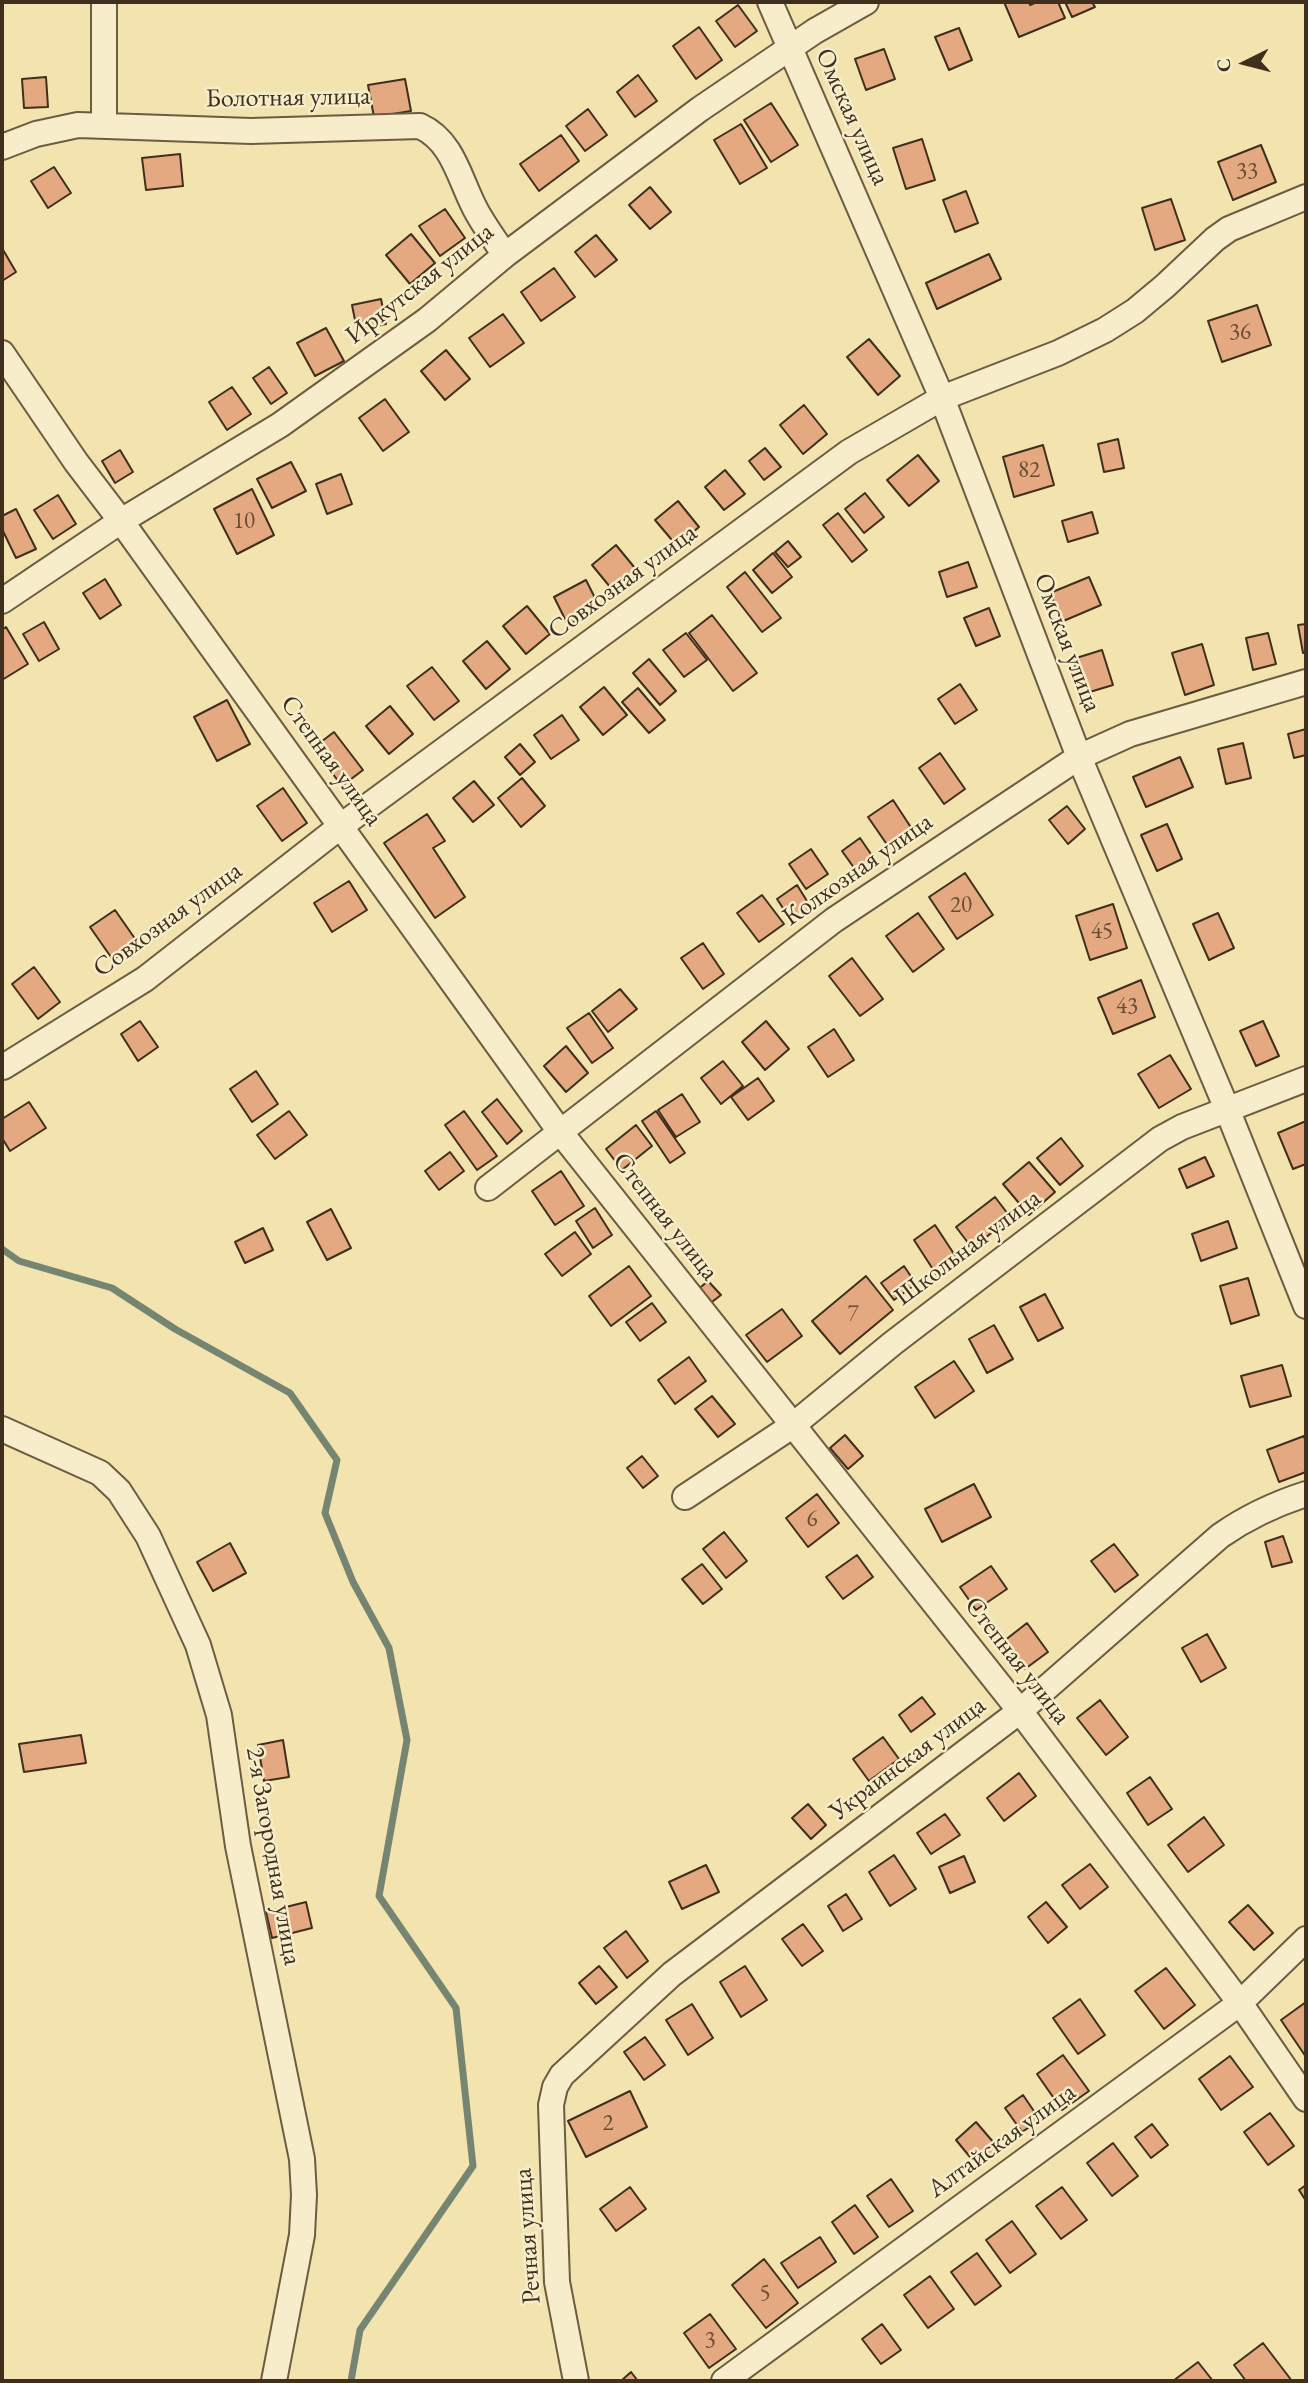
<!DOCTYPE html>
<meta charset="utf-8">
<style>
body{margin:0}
#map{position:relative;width:1308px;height:2383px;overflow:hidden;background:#f2e3af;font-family:"EB Garamond",serif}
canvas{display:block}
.frame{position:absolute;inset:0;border:4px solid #3f2f1c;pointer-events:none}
.north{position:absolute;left:1210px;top:28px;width:70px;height:70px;-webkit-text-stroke:5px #f7edcb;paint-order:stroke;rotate:264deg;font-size:19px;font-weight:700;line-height:28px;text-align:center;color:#3f2f1c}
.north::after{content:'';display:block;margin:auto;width:24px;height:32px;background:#3f2f1c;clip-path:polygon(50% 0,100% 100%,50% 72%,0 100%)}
</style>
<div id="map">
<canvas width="1308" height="2383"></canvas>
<div class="frame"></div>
<div class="north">С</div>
</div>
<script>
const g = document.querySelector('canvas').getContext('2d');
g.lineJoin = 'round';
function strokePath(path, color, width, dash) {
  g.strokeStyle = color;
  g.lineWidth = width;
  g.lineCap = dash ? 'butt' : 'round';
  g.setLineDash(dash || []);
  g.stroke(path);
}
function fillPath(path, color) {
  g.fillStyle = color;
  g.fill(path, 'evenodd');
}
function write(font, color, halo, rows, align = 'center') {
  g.font = font + ' "EB Garamond",serif';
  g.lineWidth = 5;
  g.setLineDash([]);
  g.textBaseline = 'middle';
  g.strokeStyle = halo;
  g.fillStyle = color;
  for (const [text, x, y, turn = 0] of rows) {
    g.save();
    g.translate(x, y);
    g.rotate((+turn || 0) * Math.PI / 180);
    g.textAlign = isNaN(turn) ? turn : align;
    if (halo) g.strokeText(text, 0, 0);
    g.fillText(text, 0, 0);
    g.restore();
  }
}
const stream = new Path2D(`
 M2 1249 19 1261 112 1288 175 1329 290 1393 337 1460 325 1513 353 1582 389 1648 407 1740 379 1896 456 2008 473 2166 360 2330 351 2381`);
const building = new Path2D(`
 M1004 2H1029L1030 5 1037 2H1058L1065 18 1019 37Z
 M1065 2H1092L1095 7 1072 17Z
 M738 5 757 31 735 47 716 21Z
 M699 27 722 60 696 79 673 46Z
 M959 28 972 60 949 70 935 37Z
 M884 49 895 79 866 90 855 59Z
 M638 75 657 101 635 117 617 92Z
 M46 77 48 107 24 108 22 79Z
 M405 79 411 111 374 117 368 85Z
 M771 103 798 145 771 162 744 120Z
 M588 109 607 135 585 151 566 126Z
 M741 124 767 168 740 184 714 140Z
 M561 135 579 161 539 191 520 164Z
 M922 139 935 180 906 189 893 148Z
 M1261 145 1276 182 1233 200 1218 162Z
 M180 154 183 186 146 190 142 158Z
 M54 167 71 193 48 208 31 181Z
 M650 187 671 212 650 229 629 205Z
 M966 191 978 223 955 232 943 200Z
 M1171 199 1185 240 1155 250 1142 208Z
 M445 209 465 238 440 256 419 226Z
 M411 234 435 263 410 284 386 255Z
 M596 235 617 260 595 277 575 252Z
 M2 248 16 272 2 281Z
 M989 254 1001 279 937 309 926 283Z
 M554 268 575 297 541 321 521 292Z
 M381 299 386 324 357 330 352 305Z
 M1257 305 1271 345 1222 362 1208 321Z
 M503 314 524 343 490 367 469 338Z
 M326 328 344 361 315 376 297 343Z
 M869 339 900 376 878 395 847 357Z
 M446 350 470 379 445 400 421 371Z
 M269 367 287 393 271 404 253 378Z
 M232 387 251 414 227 430 209 402Z
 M385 399 409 432 383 451 359 418Z
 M804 405 827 434 803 454 780 425Z
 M1118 439 1124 468 1104 472 1098 444Z
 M1043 445 1054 485 1014 497 1003 457Z
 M765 448 781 467 764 480 749 461Z
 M120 450 133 472 115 483 102 461Z
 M918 455 939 481 909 506 887 480Z
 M291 462 306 491 272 508 257 479Z
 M725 470 745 494 724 510 705 487Z
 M341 474 352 504 327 514 316 484Z
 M252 489 274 535 237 554 214 509Z
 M865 493 884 517 864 533 845 509Z
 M58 495 76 524 53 539 34 510Z
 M678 501 699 527 677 546 655 520Z
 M16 509 36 549 16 558 2 529V516Z
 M1092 512 1098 533 1068 542 1062 521Z
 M838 513 867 550 852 562 823 525Z
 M788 541 801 557 788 567 775 552Z
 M616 545 639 573 615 593 592 565Z
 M773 553 792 577 772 593 753 570Z
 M968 562 977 587 947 597 939 572Z
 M745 572 781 618 762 632 727 587Z
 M1089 577 1101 605 1061 622 1050 593Z
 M105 579 121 605 100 619 83 593Z
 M586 580 600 608 568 625 554 597Z
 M527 606 550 634 526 654 503 626Z
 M989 608 1000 636 976 646 964 618Z
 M712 615 757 673 733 691 689 633Z
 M44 622 59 649 39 661 23 634Z
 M1306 624V653H1303L1298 625Z
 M6 627 28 664 2 680V630Z
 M686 633 707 660 684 677 663 650Z
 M1268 633 1276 664 1253 670 1246 638Z
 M487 641 510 669 486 689 463 661Z
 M1202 644 1214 685 1185 695 1172 653Z
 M1102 650 1113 685 1083 694 1073 659Z
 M649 659 676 691 660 705 633 673Z
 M432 667 459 701 434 720 407 686Z
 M960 684 977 710 955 724 938 699Z
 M604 687 627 715 603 735 580 707Z
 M638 688 665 720 649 733 622 702Z
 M227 700 250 744 217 761 194 717Z
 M390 706 413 734 389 754 366 726Z
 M562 715 579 740 551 759 534 735Z
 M1306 729V755L1294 758 1288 734Z
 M334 732 363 770 342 786 313 748Z
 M1243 743 1251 778 1226 784 1218 749Z
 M520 744 535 762 520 775 505 757Z
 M940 753 965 789 944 804 919 768Z
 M1180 757 1193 787 1146 807 1133 777Z
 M522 778 545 806 521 827 498 798Z
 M474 781 494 805 473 822 453 798Z
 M283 788 307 823 282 841 257 806Z
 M893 800 912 829 888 846 868 817Z
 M1067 806 1085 829 1068 844 1049 820Z
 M427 814 445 841 433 848 465 897 435 918 384 843Z
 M1167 824 1182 859 1157 871 1141 835Z
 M860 838 875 860 857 872 842 851Z
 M811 849 828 874 806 889 789 864Z
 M965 873 993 915 957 939 929 897Z
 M349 881 367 910 332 932 314 903Z
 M797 885 812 909 792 922 777 899Z
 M762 895 784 924 759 942 737 913Z
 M1113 904 1127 948 1090 960 1076 916Z
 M115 910 138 943 113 960 90 927Z
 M918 913 944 949 913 972 886 936Z
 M1218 913 1234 948 1209 960 1193 924Z
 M703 943 724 974 703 989 681 958Z
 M852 958 883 999 860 1016 829 976Z
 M34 967 60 1002 38 1019 12 984Z
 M1141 980 1155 1017 1113 1034 1098 998Z
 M620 989 637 1009 608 1032 592 1011Z
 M589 1013 613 1048 592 1063 567 1028Z
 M140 1021 158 1047 138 1061 121 1034Z
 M766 1021 789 1049 765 1070 742 1042Z
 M1263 1021 1279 1056 1256 1066 1240 1031Z
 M834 1029 854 1060 828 1077 808 1047Z
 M566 1046 588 1073 566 1092 544 1066Z
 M1170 1055 1191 1089 1159 1108 1138 1074Z
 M723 1061 743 1086 721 1104 701 1078Z
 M256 1071 278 1104 252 1122 230 1089Z
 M758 1078 774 1101 748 1120 731 1097Z
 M682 1094 700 1122 676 1137 658 1110Z
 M497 1099 522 1131 507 1144 482 1112Z
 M29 1102 46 1128 10 1151 2 1138V1119Z
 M289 1111 307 1135 275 1159 257 1135Z
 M464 1111 497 1156 477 1170 445 1125Z
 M656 1111 685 1153 670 1163 642 1121Z
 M1306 1121V1164L1293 1169 1278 1133Z
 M636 1125 652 1146 622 1170 606 1149Z
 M1061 1138 1083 1166 1060 1185 1037 1158Z
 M450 1152 464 1171 439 1190 425 1171Z
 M1205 1157 1214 1176 1187 1188 1179 1169Z
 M1029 1162 1055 1192 1029 1215 1003 1184Z
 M561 1171 584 1206 555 1225 532 1191Z
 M995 1197 1011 1218 972 1248 956 1227Z
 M595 1208 612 1235 593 1248 576 1221Z
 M331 1209 351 1248 327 1260 307 1222Z
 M1228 1221 1237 1248 1201 1261 1192 1234Z
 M935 1225 958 1260 936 1274 914 1240Z
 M263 1228 273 1250 245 1263 235 1242Z
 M575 1232 591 1254 562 1276 545 1254Z
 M629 1266 651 1296 611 1326 589 1296Z
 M904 1266 916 1284 894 1300 881 1283Z
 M866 1276 893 1310 840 1354 812 1321Z
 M1248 1278 1259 1315 1231 1324 1220 1286Z
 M708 1281 721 1295 708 1305 696 1291Z
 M1045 1294 1063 1328 1038 1341 1020 1307Z
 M652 1303 666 1322 640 1341 626 1322Z
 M782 1309 802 1336 767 1362 746 1335Z
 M994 1325 1013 1359 987 1373 969 1339Z
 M689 1357 706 1381 675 1404 658 1380Z
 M954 1361 974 1391 935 1418 915 1387Z
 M1282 1365 1291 1396 1250 1407 1241 1376Z
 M712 1396 735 1424 718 1437 695 1409Z
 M845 1435 863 1456 848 1469 830 1448Z
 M1304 1436 1306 1443V1472L1279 1482 1267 1450Z
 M642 1456 658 1476 643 1488 627 1468Z
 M974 1484 991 1517 942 1542 925 1509Z
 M817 1494 839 1523 808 1547 786 1518Z
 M724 1532 747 1561 726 1578 703 1549Z
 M1283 1536 1292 1562 1272 1567 1265 1542Z
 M230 1543 246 1573 213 1591 197 1562Z
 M1114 1544 1138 1575 1115 1592 1091 1561Z
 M857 1555 873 1577 843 1599 826 1577Z
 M702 1564 722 1589 703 1604 682 1579Z
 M991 1566 1007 1589 976 1610 960 1587Z
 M1027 1623 1048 1652 1025 1669 1004 1641Z
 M1207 1634 1226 1668 1201 1682 1182 1648Z
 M922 1697 935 1714 911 1732 899 1715Z
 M1100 1700 1128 1737 1106 1755 1077 1718Z
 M81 1735 86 1763 24 1772 19 1744Z
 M883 1737 899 1759 869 1781 853 1759Z
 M283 1740 289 1777 264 1781 258 1745Z
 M1019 1773 1036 1796 1004 1821 987 1798Z
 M1150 1777 1172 1809 1148 1825 1127 1793Z
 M808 1804 826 1825 811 1839 792 1818Z
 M945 1814 960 1835 931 1854 917 1833Z
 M1204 1817 1224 1845 1188 1872 1168 1845Z
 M894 1855 916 1889 890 1906 869 1872Z
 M964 1856 975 1882 950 1893 939 1867Z
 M1090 1864 1108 1887 1080 1909 1062 1885Z
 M706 1865 719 1892 682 1909 669 1882Z
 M846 1894 862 1919 843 1931 828 1906Z
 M306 1902 312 1928 272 1938 266 1912Z
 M1046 1902 1067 1927 1048 1943 1028 1917Z
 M1248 1905 1273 1933 1254 1950 1229 1922Z
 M803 1924 823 1951 802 1966 782 1939Z
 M626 1931 648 1961 627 1978 604 1948Z
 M599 1966 617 1987 596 2004 579 1983Z
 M745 1966 767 2000 741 2017 720 1982Z
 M1166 1968 1195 2005 1164 2029 1135 1991Z
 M1080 1999 1105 2035 1078 2054 1053 2018Z
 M1306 2002V2057L1281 2020Z
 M692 2004 713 2038 688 2055 666 2020Z
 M645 2037 665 2065 644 2080 624 2052Z
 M1063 2055 1089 2091 1062 2110 1037 2074Z
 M1230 2056 1253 2087 1221 2110 1199 2079Z
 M630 2091 647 2127 586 2157 568 2121Z
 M1023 2095 1040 2120 1022 2132 1005 2108Z
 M1270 2113 1294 2146 1268 2165 1244 2132Z
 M976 2122 1000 2150 979 2168 956 2140Z
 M1152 2124 1168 2145 1151 2158 1135 2137Z
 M1113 2143 1138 2176 1112 2196 1087 2163Z
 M891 2179 913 2211 889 2227 867 2196Z
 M1306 2185V2201L1299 2190Z
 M630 2187 646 2209 616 2231 600 2209Z
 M1062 2187 1087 2220 1061 2239 1036 2206Z
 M855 2205 878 2237 854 2254 832 2222Z
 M1012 2221 1036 2254 1010 2273 986 2240Z
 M820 2237 836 2262 798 2288 781 2263Z
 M977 2253 1001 2286 975 2305 951 2272Z
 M764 2259 798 2303 766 2328 732 2285Z
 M930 2276 954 2309 928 2328 904 2295Z
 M710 2314 736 2349 709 2368 684 2333Z
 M882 2324 901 2350 881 2364 862 2339Z
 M1263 2343 1292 2381H1246L1234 2365Z
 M1198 2362 1213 2381H1173Z
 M631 2372 638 2381H621Z`);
const street = new Path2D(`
 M104 2V125
 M770 2 942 398 1079 757 1227 1109 1306 1306
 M2 147 36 134 78 125 251 131 420 126C455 142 460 183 478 214 486 228 496 242 505 255
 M2 353 76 462 121 521 561 1133 1020 1711 1240 2003 1306 2099
 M2 601 121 521 280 425 427 320 505 255 700 109 815 31 866 2
 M3 1067 145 979 341 826 849 452 942 398 1058 353 1105 330 1135 311 1165 286 1215 239 1229 229 1306 197
 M488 1188 834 920 1079 757 1130 734 1306 682
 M2 1429 100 1473 119 1491 148 1536 198 1645 219 1715 238 1846 302 2159 304 2195 302 2235 274 2381
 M685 1497 792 1426 893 1343 1160 1139 1182 1127 1306 1079
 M576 2381 557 2282 551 2105 555 2087 562 2075 672 1974 1020 1711 1220 1536C1247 1517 1275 1504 1306 1494
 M724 2381 1240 2003 1306 1939`);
const numberNames = [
 ["33",1247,172],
 ["36",1240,333],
 ["82",1029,471],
 ["10",244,522],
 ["20",961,906],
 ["45",1102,932],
 ["43",1127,1007],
 ["7",853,1315],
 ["6",812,1520],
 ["2",608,2124],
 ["5",765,2294],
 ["3",710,2341]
];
const streetNames = [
 ["Болотная улица",288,98,-1],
 ["Омская улица",852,117,66],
 ["Иркутская улица",420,284,-38],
 ["Совхозная улица",623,582,-36],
 ["Омская улица",1067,643,69],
 ["Степная улица",331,761,54],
 ["Колхозная улица",858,870,-35],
 ["Совхозная улица",168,920,-36],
 ["Степная улица",665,1217,52],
 ["Школьная улица",968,1248,-37],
 ["Степная улица",1017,1661,52],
 ["Украинская улица",908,1759,-37],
 ["2-я Загородная улица",273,1856,80],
 ["Алтайская улица",1002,2141,-36],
 ["Речная улица",528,2236,-94]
];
strokePath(stream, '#768572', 7);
fillPath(building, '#e4a980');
strokePath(building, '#3f2f1c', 2);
strokePath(street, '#6c5c41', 28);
strokePath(street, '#f7edcb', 24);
write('23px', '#684e35', null, numberNames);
write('26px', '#3f2f1c', '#f7edcb', streetNames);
</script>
